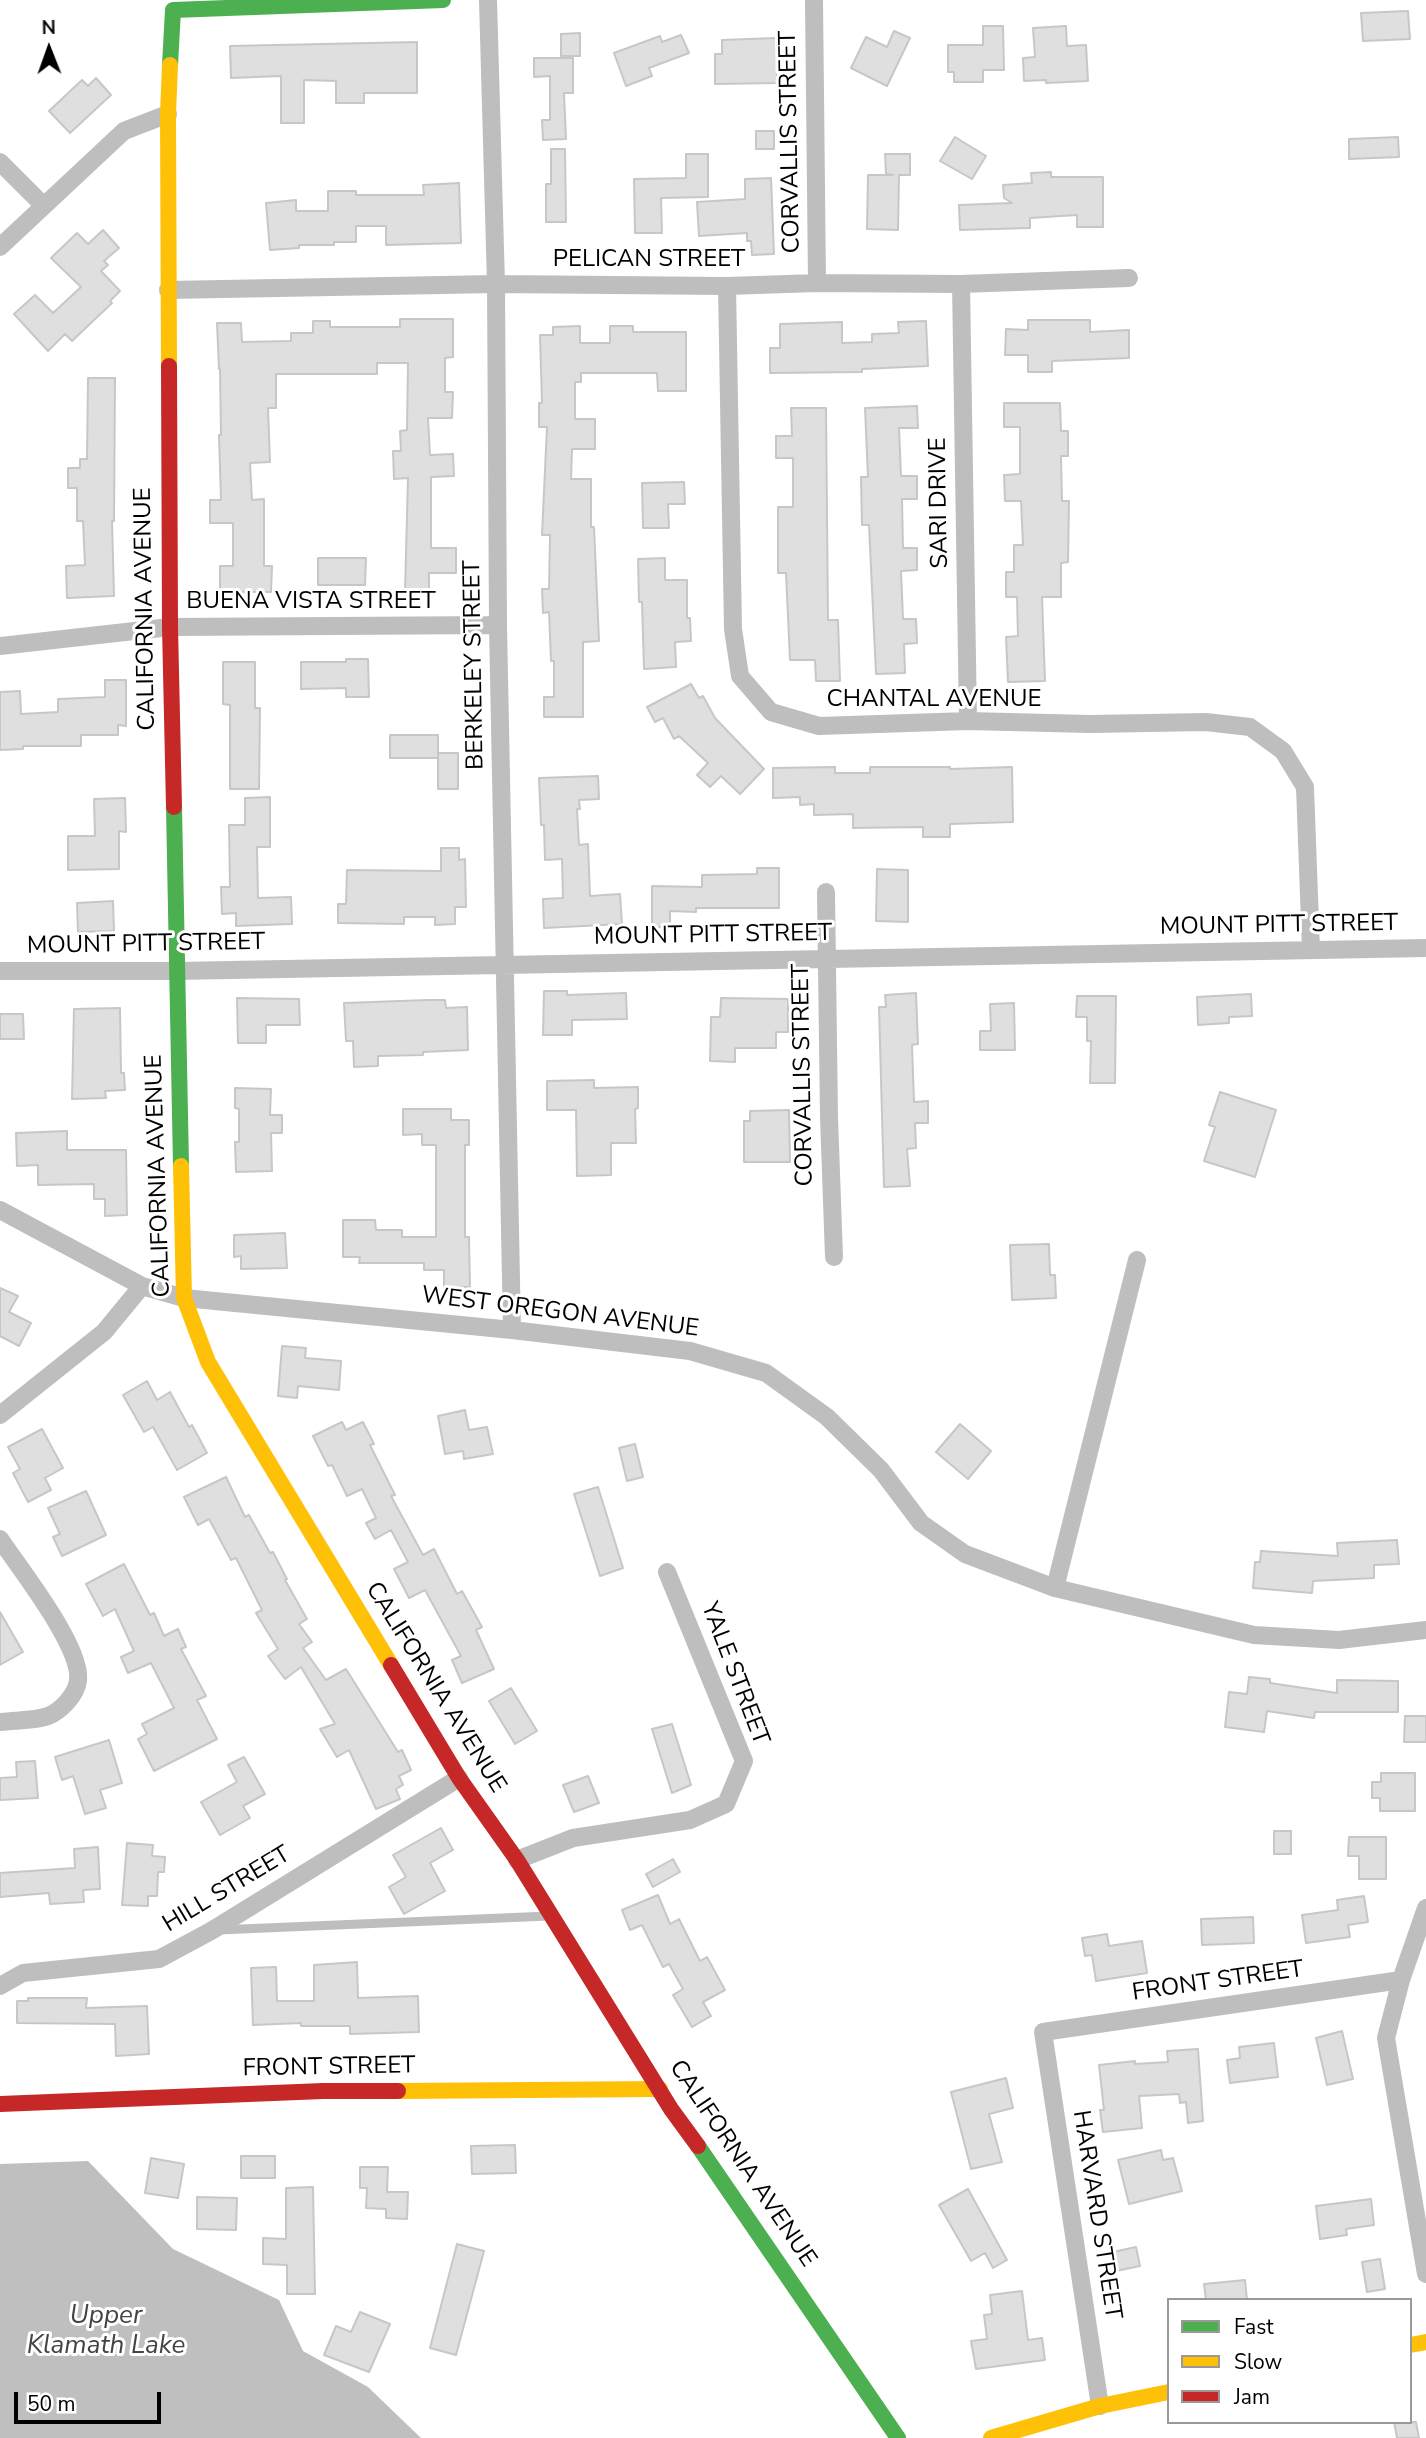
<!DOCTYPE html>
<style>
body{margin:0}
#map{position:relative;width:1426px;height:2438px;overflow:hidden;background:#fff;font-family:"Nunito Sans",sans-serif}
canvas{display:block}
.legend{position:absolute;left:1167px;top:2298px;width:245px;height:126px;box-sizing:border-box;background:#fff;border:2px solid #999;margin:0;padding:9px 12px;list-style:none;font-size:21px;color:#000}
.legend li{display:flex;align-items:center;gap:14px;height:35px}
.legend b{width:35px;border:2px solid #999}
.north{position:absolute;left:14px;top:14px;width:70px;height:70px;-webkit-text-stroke:5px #fff;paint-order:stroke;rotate:359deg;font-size:19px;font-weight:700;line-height:28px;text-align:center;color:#000}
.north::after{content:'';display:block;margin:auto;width:24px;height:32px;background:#000;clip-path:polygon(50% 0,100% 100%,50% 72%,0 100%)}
.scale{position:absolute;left:14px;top:2392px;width:147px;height:32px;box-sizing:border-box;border:4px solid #000;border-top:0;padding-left:9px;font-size:21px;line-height:24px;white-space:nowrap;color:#000;-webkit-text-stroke:5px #fff;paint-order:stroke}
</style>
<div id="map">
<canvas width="1426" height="2438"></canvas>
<ul class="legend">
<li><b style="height:9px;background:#4caf50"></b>Fast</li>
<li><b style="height:9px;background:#ffc107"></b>Slow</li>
<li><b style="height:9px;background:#c62828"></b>Jam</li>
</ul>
<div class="north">N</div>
<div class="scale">50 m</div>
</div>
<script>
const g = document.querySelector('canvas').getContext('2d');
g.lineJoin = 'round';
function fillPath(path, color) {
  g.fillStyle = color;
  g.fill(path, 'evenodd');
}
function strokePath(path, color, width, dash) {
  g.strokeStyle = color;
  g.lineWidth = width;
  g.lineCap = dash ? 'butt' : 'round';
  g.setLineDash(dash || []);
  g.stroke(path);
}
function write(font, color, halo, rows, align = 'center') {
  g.font = font + ' "Nunito Sans",sans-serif';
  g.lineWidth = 6;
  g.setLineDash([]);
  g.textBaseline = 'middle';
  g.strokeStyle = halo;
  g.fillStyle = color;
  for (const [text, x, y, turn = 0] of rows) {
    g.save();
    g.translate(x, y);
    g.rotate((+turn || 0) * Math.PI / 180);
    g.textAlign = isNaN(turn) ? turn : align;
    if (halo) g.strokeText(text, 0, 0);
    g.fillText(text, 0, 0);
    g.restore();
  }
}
const water = new Path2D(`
 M88 2161 173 2249 279 2300 303 2351 368 2387 421 2438H0V2164Z`);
const building = new Path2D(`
 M1408 11 1410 39 1363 41 1361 13Z
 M983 26H1003L1004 70H983V82H954V72H948V45H983Z
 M1066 26 1067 46 1086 45 1088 81 1046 83V80L1024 81 1023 58 1035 57 1033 28Z
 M894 31 910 38 887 86 851 68 866 37 887 47Z
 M580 33V56H561V34Z
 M681 35 689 53 649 68 652 76 626 86 614 53 660 36 662 42Z
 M776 38 777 83 715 84V54H722V40Z
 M417 42V93H364V103H336V81L304 80V123H281V76L231 78 230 46Z
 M534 58H573V93H564L566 139 543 140 542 120H550V76L534 77Z
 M96 78 111 95 70 133 49 111 82 80 88 86Z
 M756 131H774V149H756Z
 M955 137 986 156 972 179 940 161Z
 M1398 137 1399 157 1349 159V139Z
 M551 149H565L566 222H546V184H551Z
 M686 154H708V197L661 198 662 233H635L634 179 686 178Z
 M885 154H910V175H899L898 230 867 229 868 175H893L886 174Z
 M1051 172V177H1103V227H1077V215L1030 218V228L960 230 959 205 1012 203 1004 198 1003 185 1032 183 1031 173Z
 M771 178 774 254 752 255 751 241H747V233L699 236 697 202 745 199V179Z
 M459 183 461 243 386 245V226H356V242H334V245H299V248L270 250 266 203 296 200V211H328V191H356V195H424L423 185Z
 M103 230 119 248 104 261 108 265 101 271 120 291 110 301 112 303 72 341 65 334 48 351 14 314 35 295 53 313 81 287 51 258 77 233 88 244Z
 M400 319H453V357L445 358V392H453L452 418H428L430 455 453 454 454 476 431 477V548H456V573H429V590L405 591 408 478 394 479 393 451H401L400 431 407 430 408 363H377V374H276V408H268L270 462 250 463 252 500 264 499V566H272L271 592H220V566H233V523H210V500H221L219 435H221L220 369H219L217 323H241L242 342 291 341V333H313V321H330V327H400Z
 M1028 320H1090V332L1129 330V358L1052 361V372H1028V355H1005L1006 329 1028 330Z
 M926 321 928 366 862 369V372L770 373V348H780V324L842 322V343L872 342V334L899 333 898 322Z
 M580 326V343H610V326H633V332H686V391H658L657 373H581V382H575V419H595V449H572L571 479H591V527H594L599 641 583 642V717H544V697H554V661H551L549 612 543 613 542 589H549L550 535H542L547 427H539V403H542L540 335H553V327Z
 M88 378H115L114 521H112L114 596 67 598 66 566 85 565 83 521H77V488H68V468H80V459H87Z
 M1004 403H1060L1061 431H1068V456H1061L1062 501H1069L1068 562 1061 563V597H1042L1045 681 1008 682 1006 637 1018 636 1017 597H1006V572H1014V545H1023L1021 501H1005L1004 475 1020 474V427H1004Z
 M917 406 918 428H899L901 476H917V499H902L903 548H917V570L901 571 903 619H916L917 643 904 644 905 673 876 674 869 525H862L861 477H868L865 408Z
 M791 408H826L828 620H838L840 681H816L815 660H790L786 573H778V507H793V458H776V436H792Z
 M684 482 685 504H668L669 528H643L642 483Z
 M318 558H366L365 585H318Z
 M665 558V580H687V618H690L691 641 675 642 676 667 644 669 642 602H639L638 559Z
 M346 659H368L369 697H346V688L301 689V662H346Z
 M223 662H255V708H260L259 789H230V705L223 704Z
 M105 680H126V726L118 725V735H81V746H23V749L0 750V692L20 691 21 714 58 712V699L105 697Z
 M691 684 699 698 703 696 715 718 764 769 740 794 721 776 710 787 697 775 708 763 679 736 674 739 663 718 655 722 647 707Z
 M390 735H438V758H390Z
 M438 753H458V789H438Z
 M835 767V773H870V767H950V769L1012 767 1013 822 950 824V837H923V827L853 828V814L814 815V804L800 805V797L773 798V768Z
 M598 776 599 799 579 800 580 809H577L579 845 588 844 590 896 620 894 622 924 544 928 543 899 563 898 562 859 545 860 544 825H541L539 778Z
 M270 797V847H257L258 898 291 897 292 924 236 926V913L222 914 221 887H230L229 825H245V798Z
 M125 798 126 832 119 831V869L68 870V836H95L94 799Z
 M441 848H459V860L465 859 466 907H455V924L435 925V917H404V924L338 923V904H346L347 870 441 871Z
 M757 868H779V908H696V912L670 911V927H652V886L702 887V875L757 874Z
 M877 869 908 870V922L876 921Z
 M113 901 114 931 78 932 77 903Z
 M544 991H567V995L626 993 627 1019 572 1020V1035H543Z
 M916 993 918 1044 912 1045 914 1102 928 1101V1123H915L916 1148 907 1149 910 1186 884 1187 879 1007H886L885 995Z
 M1251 994 1252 1016 1229 1017V1023L1198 1025 1197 997Z
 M1077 996H1116L1115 1083H1090L1091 1041H1087V1017H1076Z
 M237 998 299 999 300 1025H266V1043H238Z
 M721 998 788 999V1032H776V1048H735V1062L710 1061 711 1017H720Z
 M428 1000H445L446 1008 467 1007 468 1050 423 1052V1055L378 1056V1066L354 1067 353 1041H346L344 1003Z
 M1014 1003 1015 1050H980V1031H991L990 1004Z
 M120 1008 121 1073H124L125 1090 105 1091 106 1098 72 1099 74 1009Z
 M0 1014H23L24 1039H0Z
 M594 1080V1088L638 1087V1108L635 1109 636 1143H611V1175L577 1176 576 1110H547V1081Z
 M235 1088 271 1089 270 1115H282V1133H271L272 1171 236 1172 235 1142H239V1109L235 1108Z
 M1220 1092 1276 1110 1255 1177 1204 1161 1215 1127 1209 1125Z
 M403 1109H451V1120H469V1145H465V1237H469L470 1287H444V1270H424V1263H359L360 1257H343V1220H375L376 1230H402V1237H436V1145H422V1134L403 1135Z
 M789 1110 790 1162H744V1121H750V1111Z
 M67 1131V1150H126L127 1215 105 1216V1199H94V1184L38 1185V1165L17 1166 16 1133Z
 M285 1233 287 1268 241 1269V1256L234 1257V1235Z
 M1049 1244 1050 1275H1055L1056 1298 1012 1300 1010 1245Z
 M0 1288 18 1296 9 1312 31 1323 19 1346 0 1336Z
 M282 1346 306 1348 305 1358 341 1361 339 1390 298 1386 297 1398 278 1396Z
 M147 1381 157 1400 170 1392 189 1427 192 1425 207 1453 177 1470 153 1427 144 1432 123 1395Z
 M465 1410 469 1430 487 1427 493 1454 464 1459 463 1451 445 1454 438 1416Z
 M342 1422 346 1430 363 1422 374 1444 370 1445 395 1495 391 1496 423 1555 434 1549 457 1594 462 1591 482 1627 476 1630 494 1669 462 1683 452 1660 461 1656 425 1590 409 1598 394 1569 408 1562 391 1530 375 1539 366 1523 376 1518 362 1489 347 1496 332 1465 328 1466 313 1436Z
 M960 1424 991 1451 968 1479 936 1452Z
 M42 1429 63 1468 45 1478 51 1490 28 1502 13 1473 20 1469 8 1447Z
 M635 1444 643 1477 627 1481 619 1448Z
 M226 1477 245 1517 249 1515 270 1553 273 1552 287 1579 285 1580 307 1619 299 1624 312 1642 303 1648 326 1680 346 1669 398 1752 402 1750 411 1770 399 1776 403 1785 396 1789 400 1799 376 1809 349 1750 337 1757 320 1729 335 1724 301 1667 285 1679 268 1656 278 1649 256 1613 262 1610 236 1558 231 1560 209 1519 198 1525 184 1497Z
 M598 1487 623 1568 600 1576 574 1494Z
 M86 1491 106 1535 62 1556 53 1537 60 1534 48 1508Z
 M1397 1540 1399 1564 1374 1565V1578L1313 1581 1312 1593 1253 1588 1255 1562H1260L1261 1551 1338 1556 1337 1543Z
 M124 1564 150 1615 154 1613 164 1636 178 1629 186 1647 181 1649 206 1696 197 1700 217 1739 154 1771 138 1739 147 1734 142 1724 174 1708 151 1663 128 1673 121 1657 134 1651 115 1609 103 1616 86 1584Z
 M0 1612 23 1652 0 1665Z
 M1249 1677 1270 1679V1683L1337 1693V1680L1398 1681V1712H1315L1314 1718 1267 1711 1264 1732 1225 1727 1229 1692 1247 1694Z
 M511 1688 537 1731 515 1744 489 1701Z
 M1405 1716H1426V1742H1404Z
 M672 1724 691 1785 672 1793 652 1729Z
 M109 1740 122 1783 100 1790 106 1808 85 1814 73 1776 62 1780 55 1757Z
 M244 1757 265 1794 243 1806 250 1818 220 1835 201 1802 237 1782 228 1765Z
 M35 1761 38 1798 0 1800V1778L17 1777 16 1762Z
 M1381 1773H1415V1811H1380V1798H1372V1782H1381Z
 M588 1776 599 1803 574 1812 563 1785Z
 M441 1828 453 1850 430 1863 445 1891 404 1914 389 1887 406 1877 393 1855Z
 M1274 1831H1291V1854H1274Z
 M1349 1837H1386V1879H1359V1856H1348Z
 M127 1843 153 1845 152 1856 165 1857 164 1872H158L157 1896H148V1906L122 1905Z
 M98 1847 100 1889 83 1890 84 1902 50 1904 49 1893 0 1897V1873L75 1868 74 1849Z
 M673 1859 680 1872 653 1887 646 1874Z
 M658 1895 670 1924 679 1919 700 1961 707 1957 725 1990 703 2002 711 2016 692 2027 673 1995 683 1989 669 1964 663 1967 642 1925 630 1930 622 1910Z
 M1364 1896 1368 1922 1348 1925 1350 1937 1306 1943 1302 1915 1338 1910 1337 1900Z
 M1253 1917 1254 1943 1202 1945 1201 1919Z
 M1107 1934 1109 1946 1142 1941 1147 1973 1096 1981 1092 1955 1085 1956 1082 1938Z
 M357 1962 358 1998 418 1996 419 2032 350 2034V2026H301V2023L253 2025 251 1968 276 1967 277 2001H314V1965Z
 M28 1998H87L86 2008 147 2006 149 2054 116 2056 115 2024 17 2023V2001H28Z
 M1342 2031 1353 2079 1327 2085 1316 2038Z
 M1274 2043 1278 2077 1230 2083 1227 2060 1240 2058 1239 2047Z
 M1198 2049 1203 2121 1188 2123 1186 2102 1180 2103 1179 2094 1139 2096 1142 2128 1103 2132 1100 2110H1104L1099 2065 1135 2061V2064L1168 2062 1167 2051Z
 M1006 2078 1013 2108 989 2114 1002 2162 971 2169 951 2092Z
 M515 2145 516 2173 472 2174 471 2146Z
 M1161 2150 1163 2160 1173 2158 1182 2191 1129 2204 1118 2160Z
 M241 2156H275V2178H241Z
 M151 2158 184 2164 178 2198 145 2193Z
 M360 2167H388L387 2192H408L407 2219 386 2218V2209L366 2208 367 2188H360Z
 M313 2187 315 2294H287V2265L263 2264V2238L286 2239V2188Z
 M968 2189 1007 2260 993 2268 985 2253 971 2261 939 2205Z
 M197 2197 237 2198 236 2230 197 2229Z
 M1371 2199 1374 2225 1346 2229 1347 2235 1320 2239 1316 2206Z
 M457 2244 484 2251 456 2355 430 2348Z
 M1136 2247 1140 2266 1116 2271 1113 2252Z
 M1380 2259 1385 2289 1367 2292 1362 2262Z
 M1245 2280 1247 2300H1206L1204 2284Z
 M1022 2291 1028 2340 1042 2338 1045 2360 976 2369 971 2341 987 2339 984 2315 992 2314 990 2295Z
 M360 2312 390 2324 369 2372 324 2355 336 2326 351 2332Z
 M1394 2422H1416L1419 2438H1397Z`);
const lane = new Path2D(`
 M218 1930 549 1916`);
const street = new Path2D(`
 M488 0 496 284 498 625 512 1330
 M814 0 817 283
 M0 162 43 205
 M0 247 124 131 168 114
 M961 284 968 721
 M727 286 733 629 740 676 771 712 819 726 968 721 1090 724 1206 722 1250 727 1283 751 1305 787 1311 950
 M168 290 496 284 727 286 817 283 961 284 1129 278
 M0 646 170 627 498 625
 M826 892 829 1117 834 1257
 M0 971H176L1426 948
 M0 1210 142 1286 184 1298 512 1330 690 1351 766 1373 827 1417 881 1470 921 1523 965 1554 1055 1588 1254 1635 1339 1640 1426 1630
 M0 1415 104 1332 142 1286
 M0 1539C20 1569 82 1647 78 1680 77 1694 61 1711 48 1716 35 1721 15 1720 0 1722
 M1055 1588 1137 1260
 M517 1860 573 1838 690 1820 726 1804 744 1761 667 1572
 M1426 1908 1401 1980 1386 2038 1426 2274
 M0 1986 23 1973 159 1959 211 1931 459 1778
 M1100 2406 1043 2032 1401 1980`);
const fast = new Path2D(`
 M170 65 173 10 443 0
 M174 807 181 1166
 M698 2146 898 2438`);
const slow = new Path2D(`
 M169 366 168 114 170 65
 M181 1166 184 1298 208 1362 391 1665
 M398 2091 660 2089
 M1410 2345 1426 2342
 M991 2438 1100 2406 1169 2392`);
const jam = new Path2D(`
 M169 366 170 627 174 807
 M391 1665 459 1778 517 1860 671 2109 698 2146
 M0 2104 323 2091H398`);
const streetNames = [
 ["CORVALLIS STREET",791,142,-91],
 ["PELICAN STREET",649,260],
 ["SARI DRIVE",940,503,-91],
 ["BUENA VISTA STREET",311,602],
 ["CALIFORNIA AVENUE",146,609,-91],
 ["BERKELEY STREET",475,665,-91],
 ["CHANTAL AVENUE",934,700],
 ["MOUNT PITT STREET",1279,926,-1],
 ["MOUNT PITT STREET",713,936,-1],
 ["MOUNT PITT STREET",146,945,-1],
 ["CORVALLIS STREET",804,1075,-91],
 ["CALIFORNIA AVENUE",159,1176,-92],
 ["WEST OREGON AVENUE",560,1313,7],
 ["YALE STREET",734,1674,69],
 ["CALIFORNIA AVENUE",435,1688,58],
 ["HILL STREET",227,1890,-31],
 ["FRONT STREET",1218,1982,-8],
 ["FRONT STREET",329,2068,-1],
 ["CALIFORNIA AVENUE",742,2164,56],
 ["HARVARD STREET",1096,2215,81]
];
const waterNames = [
 ["Upper",106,2317],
 ["Klamath Lake",106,2347]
];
fillPath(water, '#bfbfbf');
fillPath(building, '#dfdfdf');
strokePath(building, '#c7c7c7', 2);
strokePath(lane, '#bebebe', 9);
strokePath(street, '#bebebe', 18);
strokePath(fast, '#4caf50', 16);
strokePath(slow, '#ffc107', 16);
strokePath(jam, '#c62828', 16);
write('24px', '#000', '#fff', streetNames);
write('italic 26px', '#444', '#fff', waterNames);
</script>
